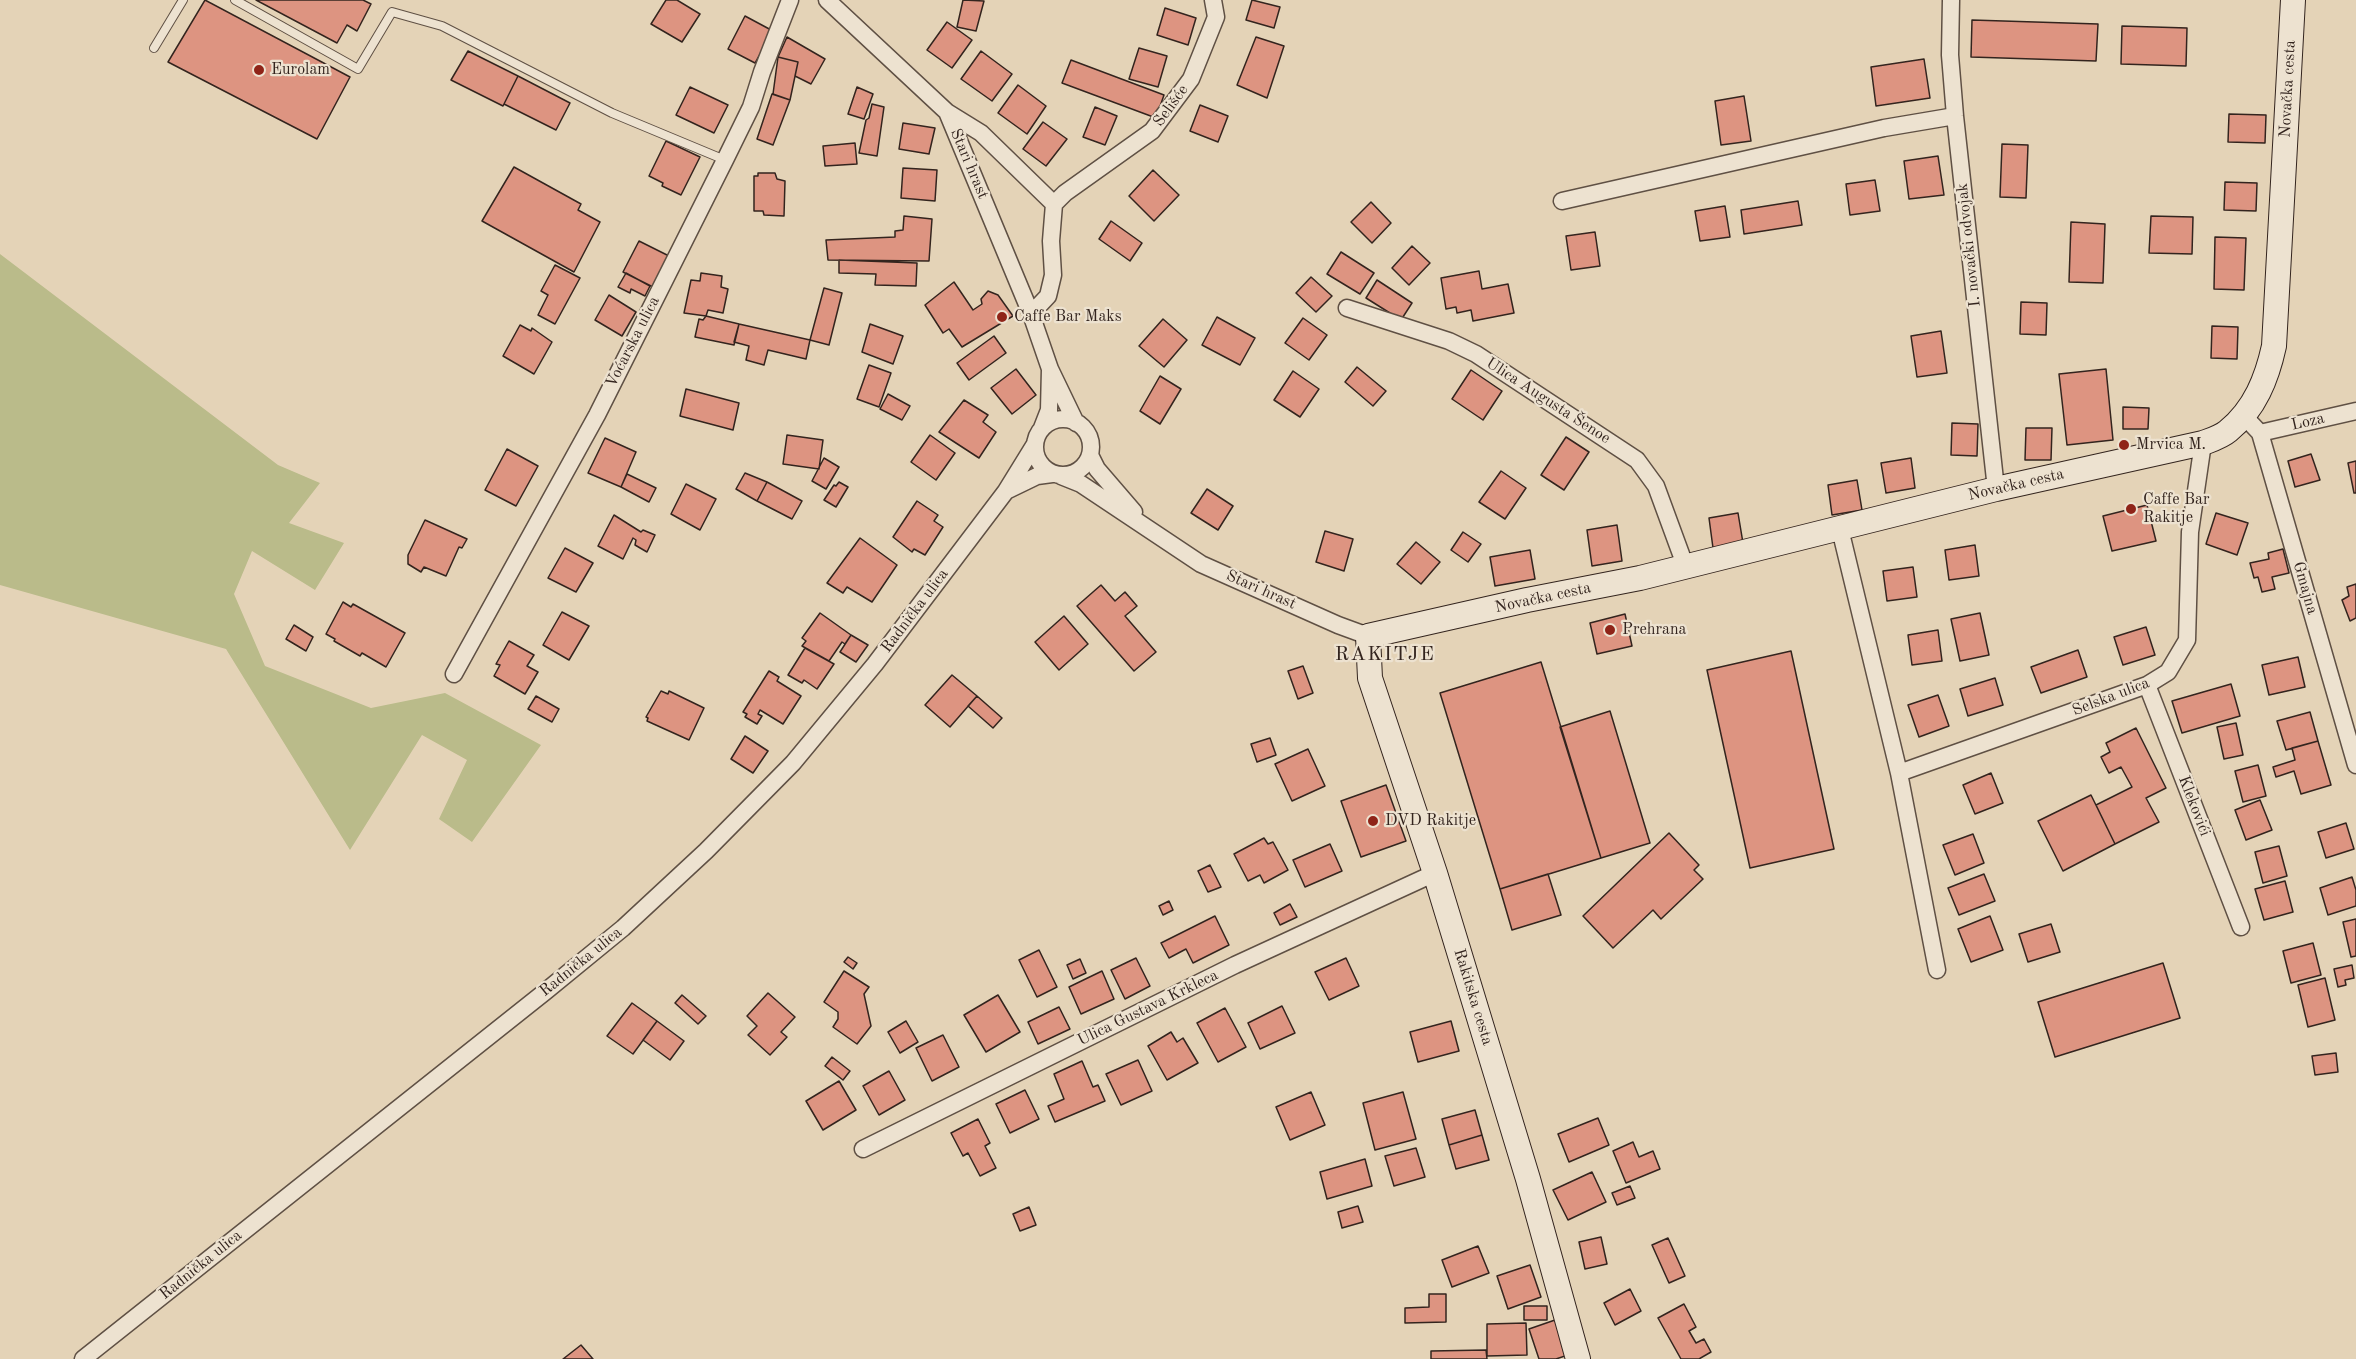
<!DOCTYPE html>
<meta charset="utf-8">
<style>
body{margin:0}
canvas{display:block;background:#e4d3b7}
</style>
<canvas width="2356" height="1359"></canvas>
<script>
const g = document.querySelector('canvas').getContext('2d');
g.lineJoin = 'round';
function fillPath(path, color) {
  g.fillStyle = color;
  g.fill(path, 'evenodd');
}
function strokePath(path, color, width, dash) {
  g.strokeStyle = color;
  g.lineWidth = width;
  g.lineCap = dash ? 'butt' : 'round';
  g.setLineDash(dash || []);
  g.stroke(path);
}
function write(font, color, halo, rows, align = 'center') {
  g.font = font + ' "Old Standard TT",serif';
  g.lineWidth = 4.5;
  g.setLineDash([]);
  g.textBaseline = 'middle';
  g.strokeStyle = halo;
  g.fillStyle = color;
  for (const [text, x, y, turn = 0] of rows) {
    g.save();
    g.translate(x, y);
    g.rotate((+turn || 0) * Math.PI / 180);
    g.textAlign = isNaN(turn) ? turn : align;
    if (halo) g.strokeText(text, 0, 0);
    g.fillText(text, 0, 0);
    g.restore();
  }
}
const green = new Path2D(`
 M0 254 278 465 320 483 289 523 344 543 315 590 252 551 234 594 265 666 371 708 445 693 541 745 472 842 439 819 467 760 422 735 350 850 226 649 0 585Z`);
const building = new Path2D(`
 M205 0 350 77 317 139 168 62Z
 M256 0H363L371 4 357 31 347 25 337 43Z
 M666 0H677L700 14 682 42 651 24Z
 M963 0 984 1 976 31 957 27Z
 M1252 0 1280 7 1274 28 1246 20Z
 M1165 8 1196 18 1188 45 1157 35Z
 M745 16 773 31 755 63 728 49Z
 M1972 20 2098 24 2096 61 1971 57Z
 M947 22 972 40 952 68 927 50Z
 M2122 26 2187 28 2186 66 2121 64Z
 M787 37 825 59 811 84 795 76 798 62 778 57Z
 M1256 37 1284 46 1267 98 1237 85Z
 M1139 48 1167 56 1158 87 1129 79Z
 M468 51 518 76 503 106 451 80Z
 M981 51 1012 74 992 101 961 79Z
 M778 57 798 62 790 100 773 94Z
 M1924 59 1930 98 1876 106 1871 67Z
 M1071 60 1164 95 1156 118 1062 83Z
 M518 76 570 103 556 130 504 104Z
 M1018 85 1046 106 1027 134 998 113Z
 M690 87 728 105 714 133 676 115Z
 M857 87 873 94 864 119 848 114Z
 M772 94 790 100 773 145 757 139Z
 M1744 96 1751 141 1721 145 1715 101Z
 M872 104 884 107 877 156 859 153 866 120 869 118Z
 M1200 105 1228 116 1218 142 1190 131Z
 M1095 107 1117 116 1105 145 1083 137Z
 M2229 114 2266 115 2265 143 2228 142Z
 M1043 122 1067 139 1046 166 1023 149Z
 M903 123 935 128 929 154 899 149Z
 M666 141 700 157 681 195 662 186 663 183 649 176Z
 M855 143 857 164 825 166 823 146Z
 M2002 144 2028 145 2026 198 2000 197Z
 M1938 156 1944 195 1909 199 1904 161Z
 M514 167 581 204 578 210 600 222 574 272 482 221Z
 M903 168 937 170 935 201 901 198Z
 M1153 170 1179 195 1154 221 1129 196Z
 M758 173H775L777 179 785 181 784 216 764 215 763 211H754V176H758Z
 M1875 180 1880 211 1850 215 1846 184Z
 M2225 182 2257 183 2256 211 2224 210Z
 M1798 201 1802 225 1744 234 1741 210Z
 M1371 202 1391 223 1372 243 1351 222Z
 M1725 206 1730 237 1700 241 1695 211Z
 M904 216 932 219 929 261 828 260 826 240 895 237V231L903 230Z
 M2151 216 2193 217 2192 254 2149 253Z
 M1111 221 1142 243 1130 261 1099 239Z
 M2071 222 2105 224 2103 283 2069 282Z
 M1595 232 1600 266 1571 270 1566 236Z
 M2215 237 2246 238 2244 290 2214 289Z
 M639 241 669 256 653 287 623 272Z
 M1412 246 1430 263 1409 285 1392 268Z
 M1341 252 1374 273 1360 294 1327 274Z
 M839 260 917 263 916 286 875 285 876 274 839 273Z
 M555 265 580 278 555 324 538 315 548 295 541 291Z
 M1479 271 1482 289 1508 284 1514 313 1473 321 1471 310 1457 313 1456 307 1446 309 1441 278Z
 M626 273 650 286 645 296 631 289 630 293 618 287Z
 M701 273 722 276 721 287 728 289 723 313 708 310 706 316 684 313 691 280 700 281Z
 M1311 277 1332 296 1316 312 1296 293Z
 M1377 280 1412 303 1401 320 1366 298Z
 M954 282 973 310 982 304 981 299 988 291 998 295 1013 316 962 347 949 329 943 333 925 305Z
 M824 288 842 293 829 345 810 340Z
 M609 295 636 312 622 336 595 320Z
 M2021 302 2047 303 2046 335 2020 334Z
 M706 316 739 324 734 345 695 337 699 319 703 320Z
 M1217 317 1255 338 1240 365 1202 345Z
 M1303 318 1327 335 1309 360 1285 343Z
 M1163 319 1187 340 1164 367 1139 346Z
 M739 324 810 340 806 359 768 350 764 365 746 360 749 346 734 342Z
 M870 324 903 336 893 364 862 352Z
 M520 325 531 331 532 328 552 342 534 374 503 356Z
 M2212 326 2238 327 2237 359 2211 358Z
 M1941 331 1947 373 1917 377 1911 336Z
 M994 336 1006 353 969 380 957 363Z
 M869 365 891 373 879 407 857 399Z
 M1357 367 1386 391 1373 406 1345 382Z
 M1016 369 1036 395 1012 414 991 388Z
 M2106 369 2113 440 2067 445 2059 374Z
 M1471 370 1502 391 1483 420 1452 399Z
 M1293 371 1319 389 1300 417 1274 400Z
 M1160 376 1181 389 1160 424 1140 411Z
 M686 389 739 403 733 430 680 416Z
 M888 394 910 406 902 420 880 409Z
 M964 400 988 415 983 422 996 432 979 458 939 432Z
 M2123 407 2149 408 2148 429H2123Z
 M1952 423 1978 424 1977 456 1951 455Z
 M2026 428H2052L2051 460H2025Z
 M787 435 823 440 819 469 783 464Z
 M930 435 955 453 936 480 911 462Z
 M1566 437 1589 452 1564 490 1541 475Z
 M605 438 636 452 621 487 588 473Z
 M507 449 538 466 516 506 485 490Z
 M2311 454 2320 480 2295 487 2288 461Z
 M824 458 839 467 826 489 812 481Z
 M1911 458 1915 488 1886 493 1881 463Z
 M2356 461V493H2354L2348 463Z
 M1501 471 1526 488 1505 519 1479 502Z
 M745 473 767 482 757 501 736 489Z
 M627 474 656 488 649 502 621 487Z
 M1857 480 1862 510 1832 515 1828 485Z
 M767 482 802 501 792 519 757 501Z
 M839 482 848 487 836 507 824 500 834 485 836 486Z
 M686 484 716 499 700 530 671 514Z
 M1207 489 1233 506 1218 530 1191 513Z
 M917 501 938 515 934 521 943 527 925 555 914 549 912 552 893 537Z
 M2147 505 2156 541 2112 551 2103 516Z
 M1738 513 1743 543 1713 548 1709 518Z
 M2216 513 2248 523 2237 555 2206 544Z
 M614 515 641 532 643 530 655 535 647 552 635 545 636 540 633 538 623 559 598 546Z
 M425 520 467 539 462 548 459 547 446 576 424 567 421 572 408 564V555Z
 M1617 525 1622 561 1592 566 1587 530Z
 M1325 531 1353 539 1344 571 1316 562Z
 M1463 532 1481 544 1468 562 1451 550Z
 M860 538 897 565 872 602 847 587 843 593 827 583Z
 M1416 542 1440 562 1421 584 1397 564Z
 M1975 545 1979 576 1949 580 1945 550Z
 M565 548 593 563 576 592 548 578Z
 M2283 549 2289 573 2272 577 2275 589 2262 592 2258 577 2254 578 2250 563 2269 559 2268 553Z
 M1530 550 1535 579 1495 586 1490 557Z
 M1913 567 1917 597 1887 601 1883 571Z
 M2356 584V618L2350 621 2342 600 2349 596 2347 587Z
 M1101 585 1115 601 1125 592 1137 606 1125 616 1156 652 1134 671 1077 606Z
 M343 602 351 607 353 604 405 633 386 667 362 653 360 656 334 641 335 639 326 634Z
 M562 612 589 626 569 660 543 645Z
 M820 613 851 635 845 644 842 642 829 661 802 646 806 641 802 638Z
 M1980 613 1989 655 1960 661 1951 619Z
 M1625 614 1632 646 1597 654 1590 623Z
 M1064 616 1088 644 1059 670 1035 642Z
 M294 625 313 637 306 651 286 639Z
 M2146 627 2155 655 2123 665 2114 637Z
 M1938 630 1942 661 1912 665 1908 635Z
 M851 635 868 645 856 662 840 652Z
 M509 641 534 655 527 666 538 672 525 694 494 676 500 665 496 664Z
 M805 648 834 664 817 689 804 680 802 683 788 675Z
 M2078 650 2087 677 2041 693 2031 667Z
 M1791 651 1834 849 1750 868 1707 670Z
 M2298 657 2305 687 2269 695 2262 665Z
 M1541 662 1601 858 1500 889 1440 693Z
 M1303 666 1313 693 1298 699 1288 671Z
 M769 671 779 677 777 681 801 696 783 724 760 710 758 714 762 716 757 724 745 717 747 714 743 712Z
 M952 675 977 696 950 727 925 705Z
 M1995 678 2003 705 1968 716 1960 689Z
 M2231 684 2240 716 2182 733 2172 701Z
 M661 691 668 694 669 691 704 708 689 740 647 721 648 718 646 717Z
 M1938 695 1949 726 1919 737 1908 705Z
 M536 696 559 709 552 722 528 709Z
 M977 696 1002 718 993 728 968 706Z
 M1610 711 1650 843 1601 858 1560 727Z
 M2310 712 2318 741 2286 750 2277 721Z
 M2236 723 2243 755 2224 759 2217 727Z
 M2136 728 2166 788 2146 798 2159 822 2115 844 2096 805 2132 787 2121 767 2109 773 2101 757 2110 752 2106 743Z
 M745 736 768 751 753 773 731 759Z
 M1270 738 1276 755 1257 762 1251 744Z
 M2318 741 2331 785 2301 794 2294 771 2276 777 2273 767 2295 760 2292 748Z
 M1308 749 1325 786 1292 801 1275 764Z
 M2258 765 2266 796 2243 802 2235 771Z
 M1991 773 2003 803 1975 814 1963 785Z
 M1386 785 1406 841 1361 857 1341 801Z
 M2091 795 2115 844 2063 871 2038 821Z
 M2260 800 2272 830 2246 840 2235 810Z
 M2346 823 2354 849 2326 858 2318 832Z
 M1669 833 1699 865 1694 870 1703 879 1661 919 1653 910 1613 948 1583 916Z
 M1973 834 1984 863 1955 875 1943 845Z
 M1264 838 1268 844 1273 842 1288 870 1264 883 1260 875 1248 881 1234 854Z
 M1330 844 1342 871 1305 887 1293 860Z
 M2279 846 2287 876 2263 883 2255 852Z
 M1210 865 1221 887 1208 892 1198 871Z
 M1548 874 1561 915 1512 930 1500 889Z
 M1984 874 1995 901 1959 915 1948 888Z
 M2352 877 2356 890V906L2328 915 2320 888Z
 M2285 881 2293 912 2264 920 2255 889Z
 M1169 901 1173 910 1163 915 1159 906Z
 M1290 904 1297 917 1280 925 1274 913Z
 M1215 916 1229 945 1193 963 1186 949 1169 958 1161 943Z
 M1990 916 2003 950 1971 962 1958 929Z
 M2356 919V956L2351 957 2343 922Z
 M2051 924 2060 952 2028 962 2019 934Z
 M2313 943 2321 975 2291 983 2283 951Z
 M1039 950 1057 987 1037 997 1019 960Z
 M848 957 857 963 853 969 844 962Z
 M1136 958 1150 986 1125 999 1111 970Z
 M1346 958 1359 986 1329 1000 1315 972Z
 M1080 959 1086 973 1073 979 1067 965Z
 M2163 963 2180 1018 2055 1057 2038 1002Z
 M2352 965 2354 978 2345 980 2346 985 2338 987 2334 969Z
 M844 971 869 987 864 994 871 1026 857 1044 833 1027 838 1019V1012L824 1002Z
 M1102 971 1114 999 1081 1014 1069 987Z
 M2325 978 2335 1020 2308 1027 2298 985Z
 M768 993 795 1017 781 1032 787 1037 770 1055 748 1035 757 1026 747 1016Z
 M682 995 706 1016 698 1024 675 1003Z
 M998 995 1020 1032 986 1052 964 1015Z
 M632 1003 657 1021 633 1054 607 1036Z
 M1282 1006 1295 1033 1260 1049 1248 1023Z
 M1059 1007 1070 1029 1038 1044 1028 1022Z
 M1225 1008 1246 1047 1218 1062 1197 1023Z
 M657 1021 684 1041 670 1060 643 1040Z
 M906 1021 918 1042 900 1053 888 1032Z
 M1451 1021 1459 1051 1418 1062 1410 1032Z
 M1171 1032 1177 1042 1183 1038 1198 1063 1167 1080 1148 1046Z
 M943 1035 959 1067 932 1081 916 1048Z
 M2336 1053 2338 1072 2315 1075 2312 1056Z
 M832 1057 850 1071 843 1080 825 1066Z
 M1138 1060 1152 1091 1121 1105 1106 1074Z
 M1082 1061 1093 1087 1098 1085 1105 1101 1055 1122 1048 1106 1064 1099 1054 1074Z
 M889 1071 905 1100 879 1115 863 1086Z
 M839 1081 856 1110 823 1130 806 1101Z
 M1025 1090 1039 1119 1010 1133 996 1104Z
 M1311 1092 1325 1125 1290 1140 1276 1107Z
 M1403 1092 1416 1139 1375 1150 1363 1103Z
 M1475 1110 1482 1135 1449 1145 1442 1119Z
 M1598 1118 1609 1145 1569 1162 1558 1134Z
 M978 1119 990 1143 985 1146 996 1168 980 1176 968 1153 963 1156 951 1133Z
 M1482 1135 1489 1160 1456 1169 1449 1145Z
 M1633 1142 1639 1157 1653 1151 1660 1169 1626 1183 1613 1151Z
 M1416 1148 1425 1177 1394 1186 1385 1156Z
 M1365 1159 1372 1186 1327 1199 1320 1172Z
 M1592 1172 1606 1202 1568 1220 1553 1190Z
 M1630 1186 1635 1198 1617 1205 1612 1193Z
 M1358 1206 1363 1222 1342 1228 1338 1212Z
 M1029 1207 1036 1225 1020 1231 1013 1214Z
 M1601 1237 1607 1264 1585 1269 1579 1242Z
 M1668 1238 1685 1276 1669 1283 1652 1245Z
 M1478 1246 1489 1273 1452 1287 1442 1260Z
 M1530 1265 1541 1297 1508 1309 1497 1276Z
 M1630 1289 1641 1311 1615 1325 1604 1303Z
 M1429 1294H1446V1322L1405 1323V1308L1429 1307Z
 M1684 1304 1696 1327 1689 1331 1696 1343 1704 1339 1711 1352 1699 1359H1681L1658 1318Z
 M1524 1306H1547V1320H1524Z
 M1555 1320 1568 1355 1556 1359H1539L1529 1329Z
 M1526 1323 1527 1355 1487 1356V1324Z
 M581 1345 593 1359H563Z
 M1486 1350 1487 1359H1431V1351Z`);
const lane = new Path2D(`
 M235 0 358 69 392 12 442 26 612 113 725 160
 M154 48 183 0`);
const street = new Path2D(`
 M827 0 947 112 1031 314 1050 369
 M1951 0 1950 55 1955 116 1996 489
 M947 112 981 133 1054 204
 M1562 201 1884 128 1955 116
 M1347 308 1449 341 1476 354 1637 460 1656 486 1685 565
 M1031 314 1048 296 1053 275 1051 241 1054 204 1065 193 1152 131 1191 79 1216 17 1213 0
 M2244 416 2260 433 2356 765
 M1035 447a28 28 0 1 1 56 0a28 28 0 1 1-56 0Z
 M1042 428 1049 410 1050 369 1076 423
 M2260 433 2356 411
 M1035 444 1006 491 1037 476 1052 474
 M1090 455 1097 469 1134 512
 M1061 476 1081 484 1201 564 1338 625 1368 636
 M1840 529 1899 773 1937 970
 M454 674 597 415 725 160 751 107 762 72 790 0
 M2147 685 2241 927
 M1899 773 2147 685 2168 672 2187 640 2190 532 2203 443
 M863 1149 1235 965 1435 873
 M83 1359 546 991 623 928 706 851 793 763 875 664 1006 491`);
const secondary = new Path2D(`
 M1578 1359 1528 1179 1435 873 1370 678 1368 636 1527 600 1640 578 1996 489 2203 443C2211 440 2221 437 2228 431 2255 409 2267 378 2274 346L2293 0`);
const markers = [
 [259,70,6,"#8f2418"],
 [1002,317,6,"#8f2418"],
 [2124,445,6,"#8f2418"],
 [2131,509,6,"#8f2418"],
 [1610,630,6,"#8f2418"],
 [1373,821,6,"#8f2418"]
];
const poiNames = [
 ["Eurolam",271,70],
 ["Caffe Bar Maks",1014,317],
 ["Mrvica M.",2136,445],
 ["Caffe Bar",2143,500],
 ["Rakitje",2143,518],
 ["Prehrana",1622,630],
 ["DVD Rakitje",1385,821]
];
const streetNames = [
 ["Novačka cesta",2288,89,-87],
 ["Selišće",1171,106,-54],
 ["Stari hrast",969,164,67],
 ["I. novački odvojak",1969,245,-96],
 ["Voćarska ulica",633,342,-63],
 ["Ulica Augusta Šenoe",1548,401,33],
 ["Loza",2308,422,-13],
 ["Novačka cesta",2016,485,-13],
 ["Gmajna",2305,588,74],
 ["Stari hrast",1261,590,24],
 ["Novačka cesta",1543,598,-12],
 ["Radnička ulica",915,611,-53],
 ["Selska ulica",2111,697,-21],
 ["Klekovići",2194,806,69],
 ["Radnička ulica",581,962,-39],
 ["Rakitska cesta",1473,997,73],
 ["Ulica Gustava Krkleca",1148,1008,-26],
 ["Radnička ulica",201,1265,-39]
];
const quarterNames = [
 ["RAKITJE",1385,655]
];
fillPath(green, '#babb8a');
fillPath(building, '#dd9481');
strokePath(building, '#33241e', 1.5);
strokePath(lane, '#5f5044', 10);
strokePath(street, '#5f5044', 19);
strokePath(secondary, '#33241e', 26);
strokePath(lane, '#ede2d0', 8);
strokePath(street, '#ede2d0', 16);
strokePath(secondary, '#ede2d0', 24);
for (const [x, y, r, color] of markers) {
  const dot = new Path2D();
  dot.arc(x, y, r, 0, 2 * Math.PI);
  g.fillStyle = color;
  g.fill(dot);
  strokePath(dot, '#ede2d0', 2);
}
write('16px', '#33241e', '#ede2d0', poiNames, 'left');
write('16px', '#33241e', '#ede2d0', streetNames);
g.letterSpacing = '1.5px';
write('20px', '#33241e', '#ede2d0', quarterNames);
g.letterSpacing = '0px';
</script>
